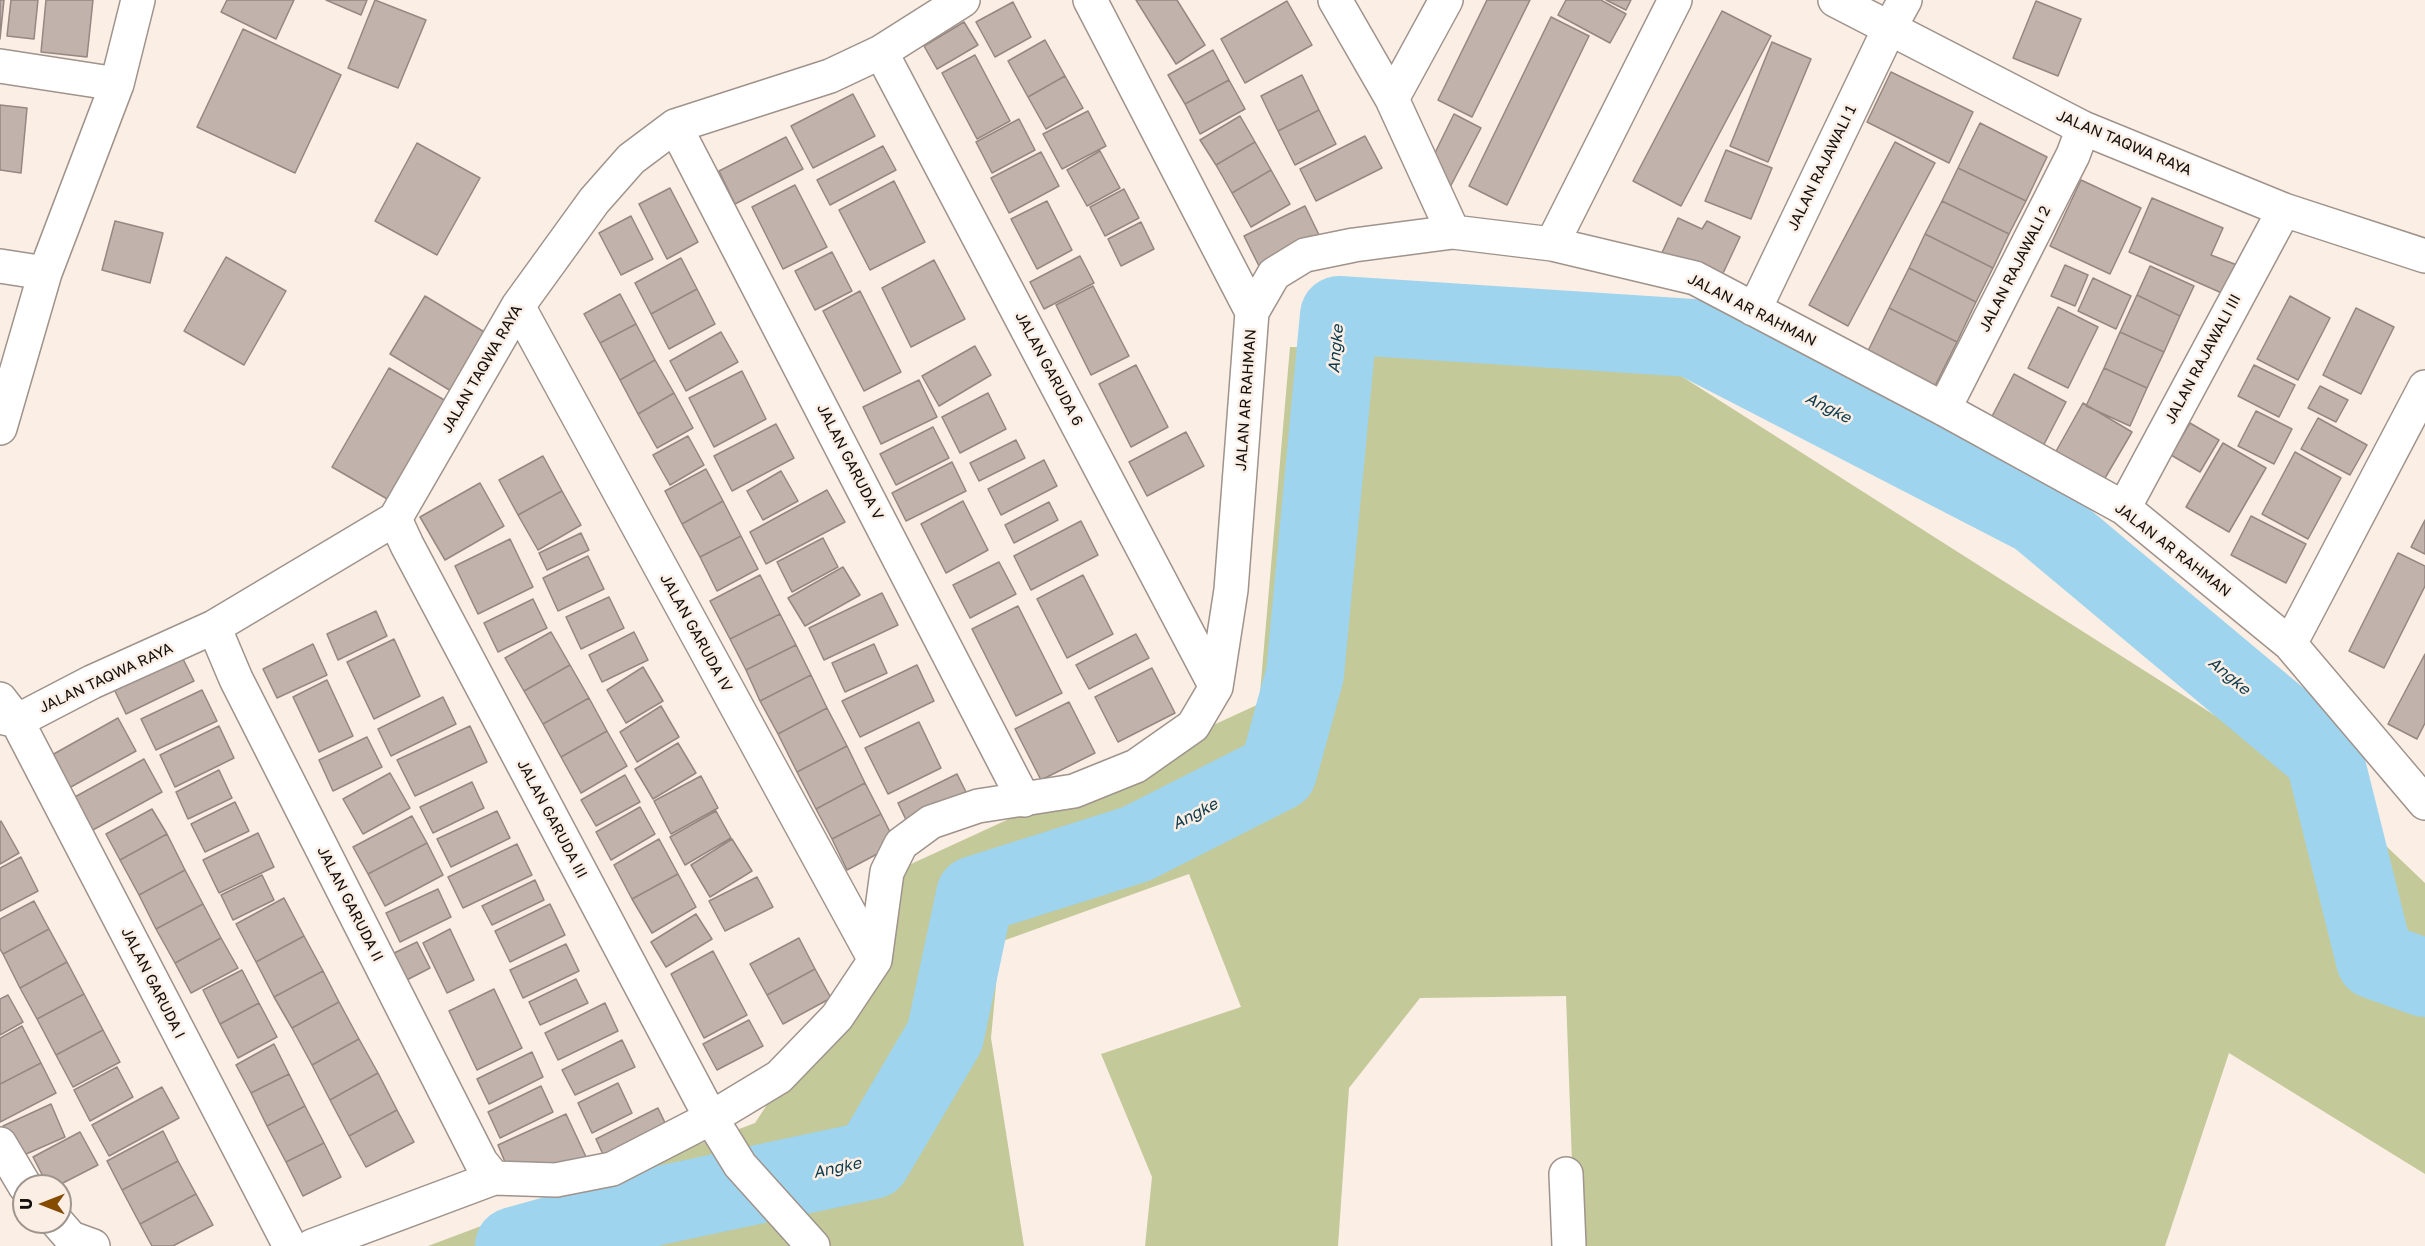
<!DOCTYPE html>
<style>
body{margin:0}
#map{position:relative;width:2425px;height:1246px;overflow:hidden;background:#fbeee5;font-family:"Golos Text",sans-serif}
canvas{display:block}
.north{position:absolute;left:12px;top:1174px;width:60px;height:60px;box-sizing:border-box;background:#fbeee5;border:2px solid #9e958e;border-radius:50%;rotate:270deg;font-size:16px;font-weight:700;line-height:24px;text-align:center;color:#130f0c}
.north::after{content:'';display:block;margin:auto;width:21px;height:27px;background:#854c00;clip-path:polygon(50% 0,100% 100%,50% 72%,0 100%)}
</style>
<div id="map">
<canvas width="2425" height="1246"></canvas>
<div class="north">U</div>
</div>
<script>
const g = document.querySelector('canvas').getContext('2d');
g.lineJoin = 'round';
function fillPath(path, color) {
  g.fillStyle = color;
  g.fill(path, 'evenodd');
}
function strokePath(path, color, width, dash) {
  g.strokeStyle = color;
  g.lineWidth = width;
  g.lineCap = dash ? 'butt' : 'round';
  g.setLineDash(dash || []);
  g.stroke(path);
}
function write(font, color, halo, rows, align = 'center') {
  g.font = font + ' "Golos Text",sans-serif';
  g.lineWidth = 5;
  g.setLineDash([]);
  g.textBaseline = 'middle';
  g.strokeStyle = halo;
  g.fillStyle = color;
  for (const [text, x, y, turn = 0] of rows) {
    g.save();
    g.translate(x, y);
    g.rotate((+turn || 0) * Math.PI / 180);
    g.textAlign = isNaN(turn) ? turn : align;
    if (halo) g.strokeText(text, 0, 0);
    g.fillText(text, 0, 0);
    g.restore();
  }
}
const green = new Path2D(`
 M1290 347 1648 355 2318 781 2425 883V1174L2229 1053 2165 1246H1575L1566 996 1420 998 1349 1088 1338 1246H1145L1152 1177 1101 1054 1241 1007 1189 874 1000 942 991 1038 1024 1246H428L755 1123 858 967 898 870 1259 704Z`);
const river = new Path2D(`
 M514 1246 657 1206 872 1160 945 1036 975 895 1136 844 1278 772 1305 674 1339 315 1692 338 2037 516 2324 756 2375 960 2425 978`);
const building = new Path2D(`
 M0 0H4L0 39Z
 M11 0H38L34 39 7 36Z
 M46 0H93L87 57 41 52Z
 M227 0H294L276 39 221 12Z
 M326 0H367L361 15Z
 M375 0 426 20 398 88 348 68Z
 M1136 0H1177L1205 45 1176 64Z
 M1487 0H1530L1472 117 1438 100Z
 M1566 0H1601L1626 14 1610 43 1558 15Z
 M1606 0H1631L1626 10Z
 M1287 1 1312 45 1245 83 1221 39Z
 M2036 1 2081 19 2058 76 2013 58Z
 M1013 2 1031 37 995 57 976 22Z
 M1722 11 1771 36 1681 206 1633 181Z
 M1551 17 1589 36 1507 205 1469 186Z
 M964 22 978 45 937 69 924 46Z
 M243 29 341 75 295 173 197 127Z
 M1045 40 1065 76 1028 97 1008 61Z
 M1772 42 1811 59 1768 162 1730 146Z
 M1213 50 1229 80 1185 104 1168 75Z
 M975 55 1010 121 977 139 942 73Z
 M1891 72 1973 112 1949 163 1867 122Z
 M1302 75 1319 110 1278 131 1261 96Z
 M1065 76 1083 108 1046 129 1028 97Z
 M1229 80 1245 109 1200 134 1185 104Z
 M853 94 875 136 813 168 791 126Z
 M0 105 27 108 21 173 0 170Z
 M1319 110 1336 144 1295 165 1278 131Z
 M1088 111 1106 146 1062 169 1043 134Z
 M1454 114 1481 128 1448 191 1430 163Z
 M1240 116 1255 142 1216 165 1200 140Z
 M1019 119 1035 150 992 173 976 142Z
 M1980 123 2047 157 2026 201 1958 168Z
 M1365 136 1382 168 1316 201 1300 169Z
 M786 137 803 169 735 204 719 171Z
 M1255 142 1271 170 1232 193 1216 165Z
 M1895 142 1935 163 1848 326 1809 305Z
 M417 143 480 178 437 255 375 221Z
 M883 146 896 170 830 205 817 180Z
 M1726 150 1772 168 1751 219 1705 201Z
 M1100 151 1120 188 1087 206 1067 170Z
 M1041 152 1059 186 1009 213 991 178Z
 M1958 168 2026 201 2009 234 1942 201Z
 M1271 170 1290 204 1251 227 1232 193Z
 M2081 180 2141 208 2110 274 2050 246Z
 M894 181 925 242 870 270 839 210Z
 M795 185 827 247 783 269 752 207Z
 M670 188 698 242 667 259 639 204Z
 M1124 189 1139 218 1105 236 1090 207Z
 M2152 198 2223 228 2211 255 2237 265 2224 294 2129 252Z
 M1047 201 1072 250 1037 269 1011 219Z
 M1942 201 2009 234 1993 268 1925 234Z
 M1305 206 1321 239 1261 270 1244 236Z
 M631 216 653 259 621 275 599 233Z
 M1678 218 1702 229 1707 221 1740 237 1718 284 1660 257Z
 M115 221 163 233 150 283 102 270Z
 M1141 222 1154 249 1121 266 1108 239Z
 M1925 234 1993 268 1976 302 1909 268Z
 M832 252 852 291 815 310 795 271Z
 M1080 256 1094 283 1044 309 1030 282Z
 M226 257 286 291 244 365 184 331Z
 M681 258 697 289 651 314 635 283Z
 M934 260 965 319 911 347 882 288Z
 M2065 265 2088 275 2075 306 2051 296Z
 M2150 266 2194 286 2180 316 2137 295Z
 M1909 268 1976 302 1957 342 1889 308Z
 M2093 278 2131 296 2116 329 2078 311Z
 M1093 286 1129 356 1091 375 1056 305Z
 M697 289 715 324 669 349 651 314Z
 M860 291 901 372 864 391 823 311Z
 M620 294 636 324 600 343 584 314Z
 M2137 295 2180 316 2164 352 2120 332Z
 M425 296 486 333 451 391 390 354Z
 M2290 296 2330 318 2298 380 2257 359Z
 M2058 307 2098 327 2068 388 2028 368Z
 M1889 308 1957 342 1934 388 1866 355Z
 M2356 308 2394 327 2361 394 2323 375Z
 M636 324 655 360 620 380 600 343Z
 M721 332 738 362 686 391 670 361Z
 M2120 332 2164 352 2147 388 2104 368Z
 M975 346 991 375 939 406 922 376Z
 M655 360 674 393 638 414 620 380Z
 M1136 365 1168 427 1131 447 1099 384Z
 M2254 365 2295 385 2279 417 2238 396Z
 M389 368 446 401 389 500 332 467Z
 M2104 368 2147 388 2130 426 2086 406Z
 M742 371 766 419 714 447 689 398Z
 M2014 374 2066 402 2040 452 1988 424Z
 M919 380 937 417 881 444 863 407Z
 M2320 386 2348 400 2336 422 2308 408Z
 M674 393 693 428 657 448 638 414Z
 M988 393 1006 429 960 453 942 417Z
 M2083 403 2132 432 2098 490 2050 462Z
 M2256 411 2292 429 2274 464 2238 446Z
 M2318 418 2367 445 2350 475 2301 449Z
 M2190 423 2219 440 2200 472 2171 455Z
 M776 424 794 458 732 491 714 456Z
 M933 427 949 458 896 485 880 454Z
 M1186 432 1204 466 1147 496 1129 462Z
 M688 436 704 465 670 485 653 455Z
 M1016 440 1025 458 979 481 970 463Z
 M2223 443 2266 468 2229 532 2186 507Z
 M2295 452 2341 478 2308 539 2262 514Z
 M543 456 562 491 518 515 499 480Z
 M1044 460 1057 486 1001 515 988 489Z
 M952 462 966 491 906 521 892 493Z
 M706 469 723 501 682 524 665 491Z
 M781 471 798 501 763 520 747 491Z
 M480 483 504 526 445 560 420 517Z
 M827 490 845 522 766 564 750 532Z
 M562 491 581 525 538 550 518 515Z
 M723 501 741 536 700 557 682 524Z
 M963 501 988 550 946 573 921 524Z
 M1049 502 1058 520 1014 543 1005 525Z
 M2251 516 2306 544 2286 583 2231 555Z
 M2425 520V554L2411 547Z
 M1081 521 1098 555 1031 590 1014 556Z
 M581 533 589 550 547 570 539 553Z
 M741 536 758 569 717 591 700 557Z
 M823 538 838 567 792 592 777 562Z
 M510 539 533 587 478 614 455 566Z
 M2398 553 2425 566V586L2384 668 2349 651Z
 M588 556 604 589 558 611 543 578Z
 M999 562 1016 594 970 618 953 585Z
 M843 567 860 595 805 626 788 598Z
 M760 575 780 614 730 639 710 601Z
 M1083 575 1113 634 1067 658 1037 599Z
 M882 593 898 625 824 660 809 628Z
 M609 597 624 628 581 649 566 617Z
 M533 599 547 628 498 652 484 623Z
 M1018 606 1062 693 1016 716 972 629Z
 M376 611 387 636 338 660 327 634Z
 M780 614 796 645 746 670 730 639Z
 M551 632 570 665 524 691 505 658Z
 M634 632 648 660 602 682 589 655Z
 M1136 634 1149 658 1089 689 1076 665Z
 M394 639 420 696 374 719 347 662Z
 M313 644 327 675 277 698 263 669Z
 M874 644 887 673 845 692 832 663Z
 M796 645 811 675 760 701 746 670Z
 M2425 654V723L2417 739 2388 724Z
 M182 657 194 681 126 714 114 689Z
 M570 665 589 698 543 724 524 691Z
 M917 665 934 701 860 737 842 701Z
 M643 667 663 701 626 723 607 690Z
 M1152 668 1175 713 1118 742 1095 697Z
 M811 675 827 708 778 734 760 701Z
 M327 680 353 736 319 752 293 697Z
 M202 690 217 721 156 750 141 719Z
 M443 697 456 724 391 756 378 729Z
 M589 698 607 731 561 757 543 724Z
 M1069 702 1095 753 1041 780 1015 729Z
 M661 706 679 737 637 762 620 732Z
 M827 708 847 746 797 772 778 734Z
 M118 718 136 751 69 788 52 755Z
 M919 722 941 768 888 794 865 748Z
 M219 726 234 758 175 787 160 755Z
 M470 726 487 762 415 796 397 760Z
 M607 731 627 766 581 793 561 757Z
 M367 737 382 767 333 791 319 760Z
 M678 743 696 773 653 799 635 769Z
 M847 746 865 783 816 809 797 772Z
 M144 759 162 792 91 831 73 798Z
 M219 770 232 798 188 819 176 792Z
 M390 773 410 808 363 834 343 799Z
 M957 774 968 796 908 824 898 803Z
 M625 775 640 802 596 826 581 800Z
 M701 776 718 808 671 834 654 801Z
 M472 782 484 808 433 833 420 807Z
 M865 783 881 814 832 839 816 809Z
 M235 802 249 831 205 852 191 824Z
 M640 807 655 834 611 860 596 832Z
 M152 809 167 834 120 860 106 834Z
 M497 811 510 838 451 867 437 839Z
 M716 811 731 838 685 865 670 837Z
 M881 814 896 844 847 870 832 839Z
 M412 816 427 843 368 874 353 847Z
 M1 821 19 853 0 864V822Z
 M258 833 274 867 219 893 203 860Z
 M167 834 185 870 139 895 120 860Z
 M659 839 678 874 632 899 614 865Z
 M732 839 752 871 710 897 691 865Z
 M427 843 443 875 385 906 368 874Z
 M517 844 532 875 463 908 448 877Z
 M21 857 38 891 0 911V868Z
 M185 870 203 904 156 929 139 895Z
 M678 874 696 907 652 933 632 899Z
 M262 875 274 900 233 920 221 895Z
 M757 877 773 907 725 931 709 901Z
 M535 880 544 900 492 925 482 906Z
 M438 889 451 917 400 942 386 913Z
 M284 898 304 936 256 962 236 924Z
 M34 901 49 929 3 954 0 949V919Z
 M203 904 221 938 175 963 156 929Z
 M550 904 565 935 510 962 495 931Z
 M696 914 712 939 666 967 651 942Z
 M49 929 67 962 20 988 3 954Z
 M450 929 474 980 447 993 423 943Z
 M304 936 323 971 274 997 256 962Z
 M221 938 238 968 191 993 175 963Z
 M799 938 815 969 767 995 750 964Z
 M417 942 430 968 401 983 388 956Z
 M566 944 579 971 523 998 510 970Z
 M713 951 747 1015 704 1038 671 974Z
 M67 962 84 994 37 1019 20 988Z
 M815 969 831 998 783 1024 767 995Z
 M242 970 259 1003 220 1024 203 990Z
 M323 971 339 1002 292 1028 274 997Z
 M576 979 588 1003 540 1025 529 1002Z
 M494 989 522 1048 477 1070 449 1011Z
 M84 994 103 1030 56 1055 37 1019Z
 M8 995 23 1022 0 1035V999Z
 M339 1002 359 1039 312 1065 292 1028Z
 M259 1003 277 1037 238 1058 220 1024Z
 M605 1003 618 1031 558 1060 545 1033Z
 M749 1020 763 1046 717 1070 703 1044Z
 M22 1026 41 1063 0 1084V1038Z
 M103 1030 120 1062 73 1087 56 1055Z
 M359 1039 378 1073 330 1100 312 1065Z
 M622 1040 635 1067 575 1095 562 1070Z
 M274 1044 289 1074 251 1093 236 1065Z
 M532 1052 543 1077 489 1104 477 1079Z
 M41 1063 56 1093 0 1122V1084Z
 M117 1067 133 1097 90 1121 74 1090Z
 M378 1073 397 1110 349 1136 330 1100Z
 M289 1074 305 1106 267 1126 251 1093Z
 M618 1083 632 1113 592 1133 578 1103Z
 M541 1086 553 1112 500 1138 488 1112Z
 M162 1087 179 1118 109 1156 92 1125Z
 M51 1104 65 1137 17 1158 3 1126Z
 M305 1106 324 1143 286 1162 267 1126Z
 M658 1108 668 1129 605 1159 596 1139Z
 M397 1110 414 1142 366 1167 349 1136Z
 M566 1114 587 1159 564 1170 507 1167 498 1145Z
 M163 1131 178 1161 122 1190 107 1161Z
 M80 1132 98 1165 57 1186H48L33 1157Z
 M324 1143 341 1177 303 1196 286 1162Z
 M178 1161 196 1194 140 1224 122 1190Z
 M196 1194 213 1225 173 1246H152L140 1224Z`);
const minor = new Path2D(`
 M1090 0 1252 312
 M1335 0 1392 99 1453 232
 M1835 0 2083 128 2284 210 2425 256
 M881 52 1216 687
 M0 66 117 84
 M1392 99 1446 0
 M675 126 1024 800
 M1552 244 1675 0
 M0 266 45 273
 M518 306 875 960
 M1753 309 1761 296 1890 27 1905 0
 M1944 409 2073 155 2083 128
 M0 428 45 273 117 84 138 0
 M2124 508 2284 210
 M395 519 407 545 711 1118 740 1165 813 1246
 M214 627 236 679 481 1162 494 1178
 M2290 644 2425 387
 M0 699 17 721 92 682 214 627 395 519 518 306 594 201 631 159 675 126 830 76 881 52 963 0
 M0 717 17 721 290 1246
 M0 1144 25 1186
 M1566 1174 1569 1246
 M57 1222 71 1238 93 1246
 M312 1246 494 1178 556 1180 612 1169 711 1118 779 1077 837 1017 875 960 887 872 901 844 931 822 978 806 1074 791 1136 766 1193 726 1216 687 1231 590 1252 312 1274 274 1305 255 1354 245 1453 232 1552 244 1695 278 1944 409 2124 508 2290 644 2425 803`);
const streetNames = [
 ["JALAN TAQWA RAYA",2124,143,23],
 ["JALAN RAJAWALI 1",1822,168,-64],
 ["JALAN RAJAWALI 2",2015,269,-63],
 ["JALAN AR RAHMAN",1752,310,27],
 ["JALAN RAJAWALI III",2203,359,-62],
 ["JALAN TAQWA RAYA",482,369,-60],
 ["JALAN GARUDA 6",1049,369,62],
 ["JALAN AR RAHMAN",1246,400,-86],
 ["JALAN GARUDA V",850,462,63],
 ["JALAN AR RAHMAN",2173,550,38],
 ["JALAN GARUDA IV",696,633,61],
 ["JALAN TAQWA RAYA",106,678,-25],
 ["JALAN GARUDA III",552,819,62],
 ["JALAN GARUDA II",350,904,63],
 ["JALAN GARUDA I",153,983,63]
];
const waterNames = [
 ["Angke",1336,349,-85],
 ["Angke",1828,408,27],
 ["Angke",2229,676,40],
 ["Angke",1195,814,-27],
 ["Angke",837,1168,-12]
];
fillPath(green, '#c3c999');
strokePath(river, '#9ed4ee', 78);
fillPath(building, '#c1b3ac');
strokePath(building, '#958781', 1.5);
strokePath(minor, '#9f938b', 36);
strokePath(minor, '#fff', 33);
write('15px', '#130f0c', '#fbeee5', streetNames);
write('italic 16px', '#0c3b4d', '#fbeee5', waterNames);
</script>
